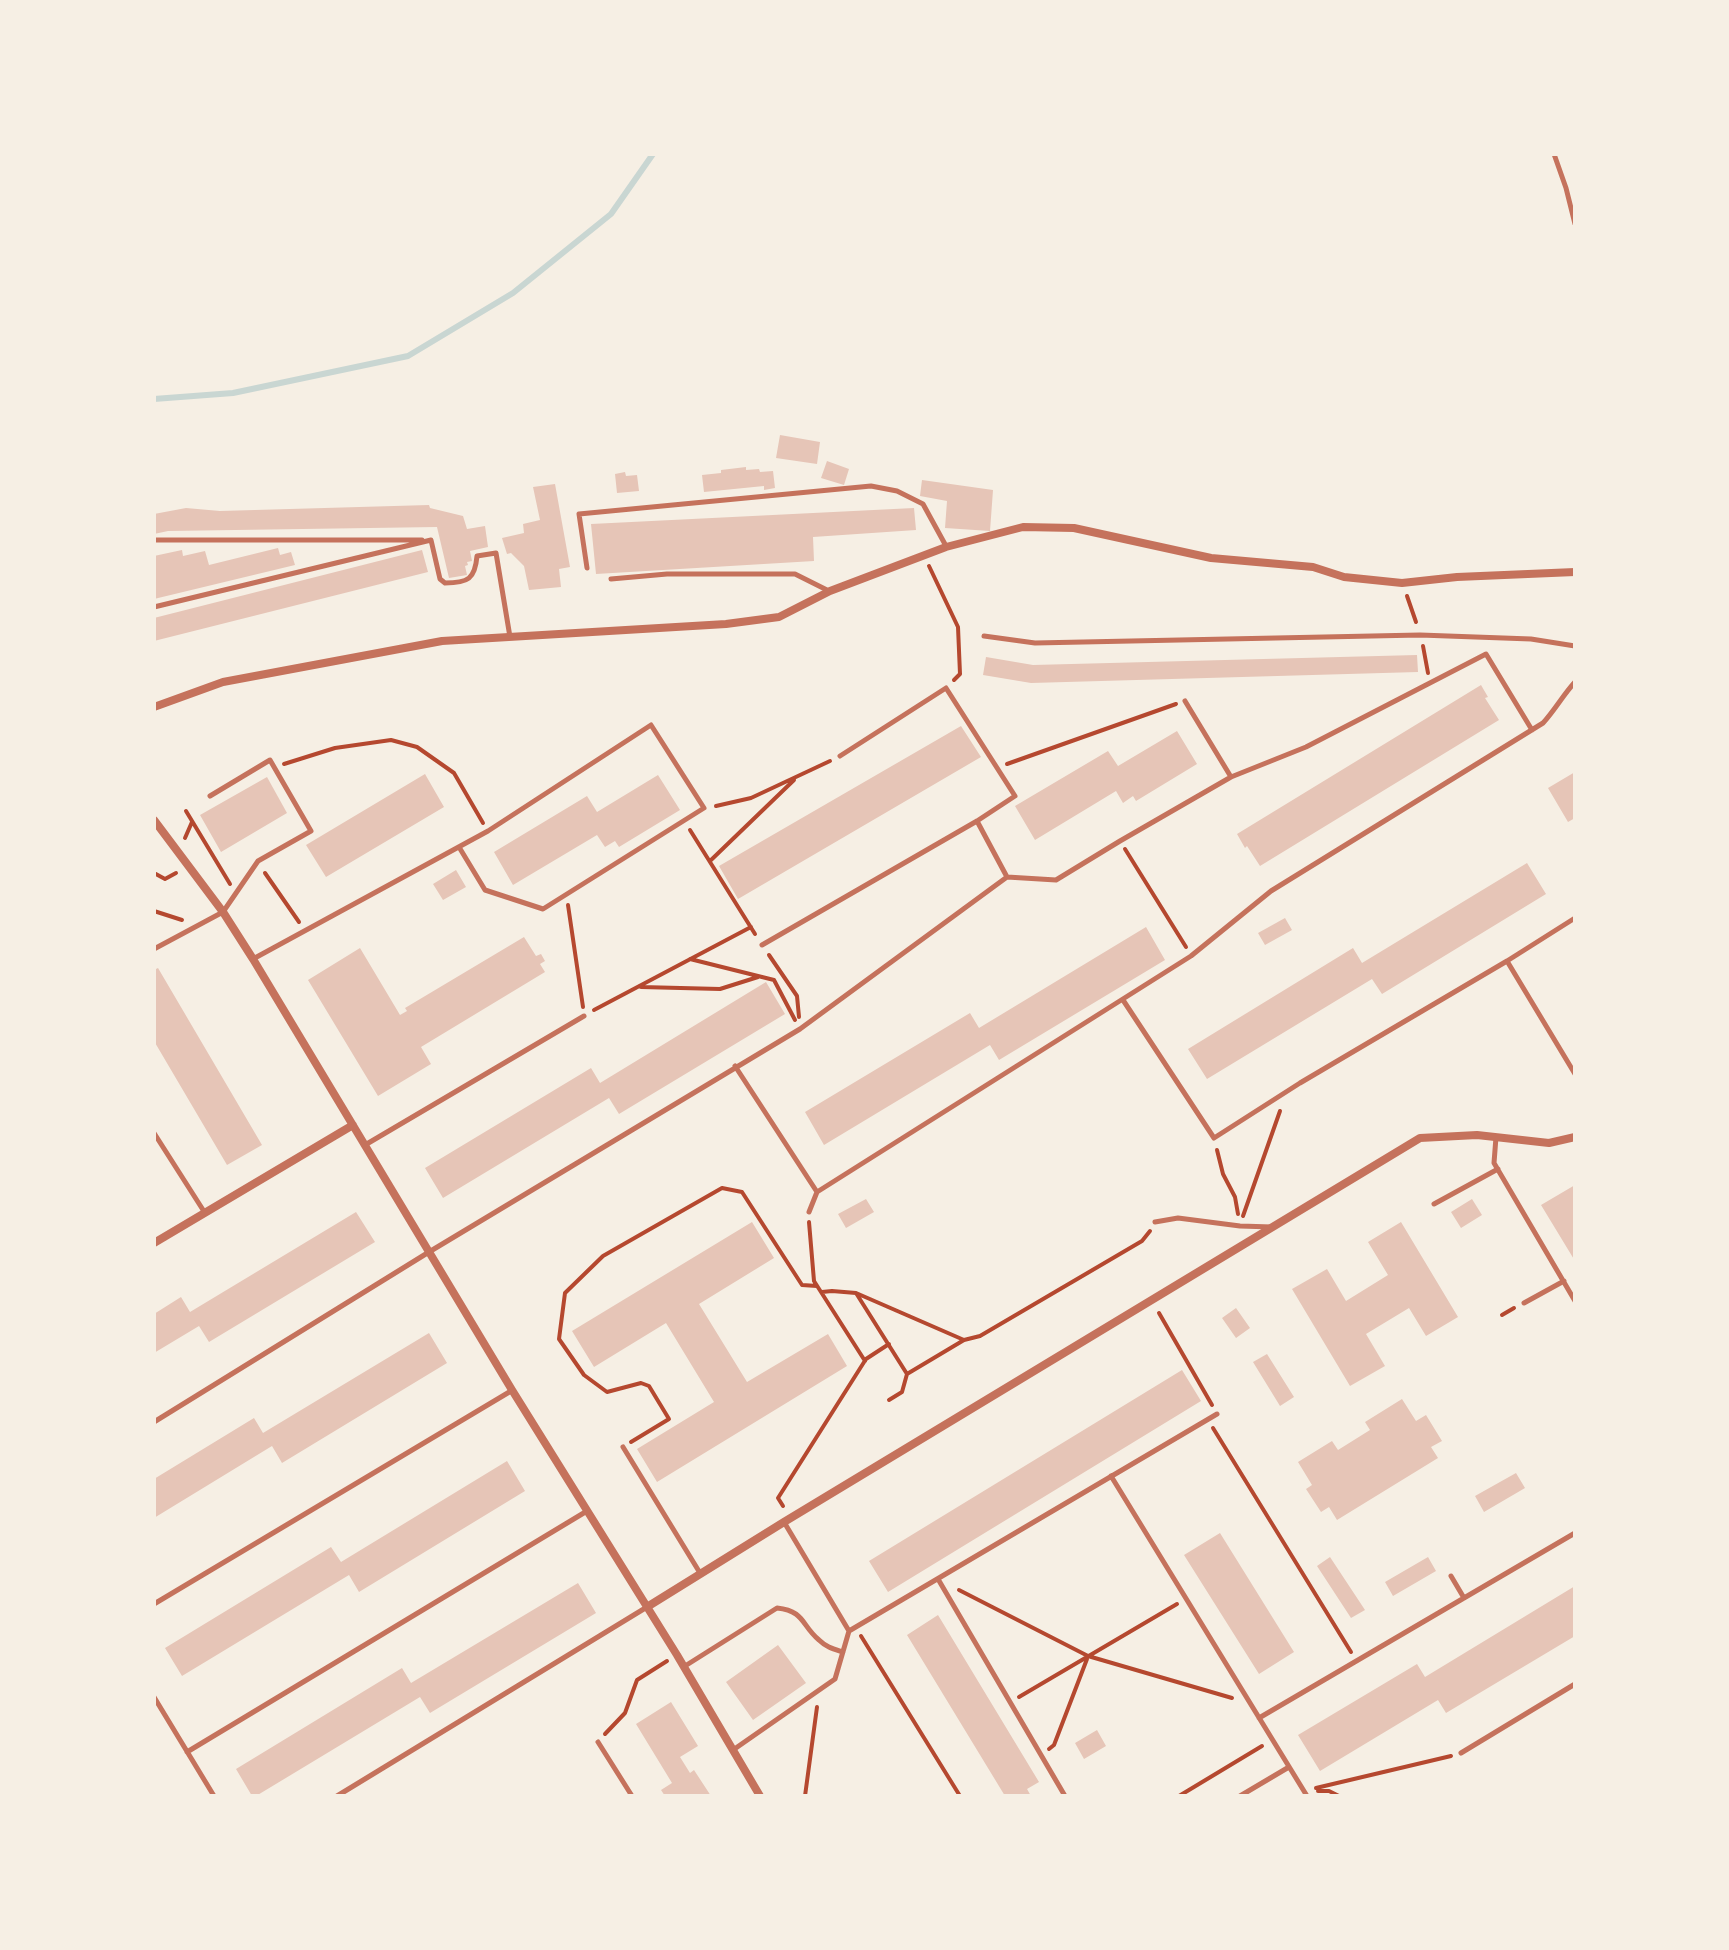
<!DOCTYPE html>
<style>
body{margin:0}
#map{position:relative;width:1729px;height:1950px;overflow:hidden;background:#f6efe4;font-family:"Work Sans",sans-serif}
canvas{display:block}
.frame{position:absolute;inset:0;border:156px solid #f6efe4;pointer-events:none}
</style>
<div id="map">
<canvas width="1729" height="1950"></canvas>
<div class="frame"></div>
</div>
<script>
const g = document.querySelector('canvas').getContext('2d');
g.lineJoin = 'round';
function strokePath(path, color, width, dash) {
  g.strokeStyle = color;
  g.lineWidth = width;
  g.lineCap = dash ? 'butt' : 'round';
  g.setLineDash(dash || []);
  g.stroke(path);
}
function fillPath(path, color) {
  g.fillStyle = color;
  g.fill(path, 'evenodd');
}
const stream = new Path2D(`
 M154 399 233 393 408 356 513 293 611 214 653 154`);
const building = new Path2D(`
 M780 435 820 442 817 464 776 458Z
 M827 461 849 469 844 485 821 478Z
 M746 467V470L759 469 760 472 773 471 775 488 764 490V486L704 492 702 475 721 473V470Z
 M625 472 626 476 637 475 639 491 617 493 615 474Z
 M922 480 993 490 990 531 945 528 947 501 920 496Z
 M555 484 570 567 559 569 561 587 529 590 524 566 511 553 507 554 502 538 524 533 523 524 540 520 533 487Z
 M429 505 430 508 463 516 467 529 485 526 488 547 470 551 472 561 467 562 468 565 465 566 467 575 449 578 437 527 168 531 154 534V514L186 508 220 511Z
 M914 508 916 530 813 537 814 561 596 574 591 524Z
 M278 548 280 555 291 552 295 565 154 599V556L182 550 183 556 205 551 209 565Z
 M422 550 428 572 154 641V618Z
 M1417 655 1418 672 1031 683 983 675 986 657 1033 665Z
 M1481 685 1488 697 1485 698 1499 720 1260 866 1247 846 1245 848 1237 834Z
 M961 726 981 757 738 899 719 866Z
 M1177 731 1197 764 1136 801 1133 796 1123 803 1116 791 1035 840 1015 806 1108 751 1118 766Z
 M1575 772V818L1568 822 1548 788Z
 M425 774 444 807 326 877 306 845Z
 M658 775 680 810 619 847 615 841 605 847 597 835 513 885 494 852 587 796 597 812Z
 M267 777 287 813 221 852 200 815Z
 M1527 863 1546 894 1382 994 1372 979 1207 1079 1188 1049 1353 948 1362 963Z
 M456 870 466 887 443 900 433 884Z
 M1285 918 1292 930 1265 945 1258 933Z
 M1146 927 1165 960 999 1060 990 1045 824 1145 805 1112 970 1013 979 1028Z
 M524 937 536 956 541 954 545 961 540 964 545 972 421 1047 431 1064 378 1096 308 980 360 948 400 1015 407 1011 405 1008Z
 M158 968 262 1145 227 1165 154 1041V970Z
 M766 982 785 1014 619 1114 609 1098 443 1198 425 1168 591 1068 600 1083Z
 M1575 1185V1261L1541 1205Z
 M866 1199 874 1212 846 1228 838 1214Z
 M1472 1199 1482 1215 1461 1228 1451 1212Z
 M356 1212 375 1242 209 1342 199 1326 154 1353V1314L181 1297 190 1312Z
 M752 1222 774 1258 699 1304 747 1382 828 1334 847 1366 657 1482 637 1449 714 1402 666 1323 594 1367 572 1331Z
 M1401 1222 1458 1317 1426 1336 1409 1308 1366 1334 1385 1366 1350 1386 1292 1289 1327 1269 1346 1301 1388 1275 1368 1242Z
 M1236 1308 1250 1328 1236 1338 1222 1318Z
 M429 1333 447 1363 282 1463 272 1446 154 1518V1479L254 1418 263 1433Z
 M1267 1354 1294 1397 1280 1406 1253 1362Z
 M1182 1370 1201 1401 888 1592 869 1561Z
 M1402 1399 1416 1421 1426 1415 1442 1441 1431 1447 1438 1458 1337 1520 1329 1507 1321 1512 1306 1489 1312 1485 1298 1462 1332 1441 1338 1450 1370 1430 1365 1422Z
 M507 1461 525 1491 359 1592 349 1575 182 1676 165 1648 331 1547 341 1562Z
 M1516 1473 1525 1488 1484 1512 1475 1496Z
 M1220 1533 1294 1652 1259 1674 1184 1555Z
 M1330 1557 1365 1610 1351 1618 1317 1566Z
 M1428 1557 1436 1571 1393 1596 1385 1582Z
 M578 1583 596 1613 430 1713 420 1697 256 1796H252L236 1769 402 1668 411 1683Z
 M1575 1586V1636L1446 1713 1438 1700 1320 1771 1298 1735 1417 1664 1425 1677Z
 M938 1615 1039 1782 1027 1789 1031 1796H1005L907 1635Z
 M778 1645 806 1683 753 1720 726 1682Z
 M671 1702 698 1746 680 1757 690 1773 694 1770 711 1796H665L661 1790 672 1783 636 1724Z
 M1097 1730 1106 1746 1084 1759 1075 1743Z`);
const path = new Path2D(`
 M929 566 958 627 960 674 954 680
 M1407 596 1416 622
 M1423 646 1428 673
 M284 764 335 748 391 740 417 747 454 773 483 823
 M1007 764 1176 704
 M716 806 751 798 830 761
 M186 811 230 884
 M690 830 755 934
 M185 838 192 822
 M1125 849 1186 947
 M710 861 794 780
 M154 873 165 879 176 873
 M265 873 299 922
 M568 905 583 1007
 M154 911 182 920
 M769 955 797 996 799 1017
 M690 959 774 980 795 1020
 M641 987 720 989 758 977
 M594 1010 751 927
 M1217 1150 1223 1174 1235 1197 1238 1214
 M1243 1216 1280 1111
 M809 1222 814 1281 865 1361
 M822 1292 832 1291 856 1293 907 1374
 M856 1293 964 1340
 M1159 1313 1212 1405
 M1502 1315 1514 1308
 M889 1400 902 1392 907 1374 964 1340 980 1336 1142 1241 1150 1231
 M1213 1428 1351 1652
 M631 1442 669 1419 649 1386 641 1383 607 1392 584 1375 559 1339 565 1293 603 1256 722 1188 742 1192 802 1285 817 1286
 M783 1506 778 1498 866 1359 889 1344
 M959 1590 1088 1656 1232 1698
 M861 1636 960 1796
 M1019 1697 1177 1604
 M605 1734 625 1713 637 1680 667 1661
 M1049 1749 1054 1745 1087 1659
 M1316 1788 1451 1756
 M1318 1791H1329L1339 1796
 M805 1796 817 1707
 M1179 1796 1262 1746`);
const service = new Path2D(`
 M1554 154 1566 188 1575 224
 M154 540H422
 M431 540 440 579 445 583C468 583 475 579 477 556L496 553 510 637
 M587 568 579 514 871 486 897 491 923 504 946 546
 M611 579 667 574H795L829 591
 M154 607 431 540
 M984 636 1035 643 1420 635 1531 639 1575 646
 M1185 701 1231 777
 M977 821 1007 877
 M762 945 977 821 1015 796 946 688 840 756
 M154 949 223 912 258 861 311 831 270 760 210 796
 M253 959 488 831 651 725 704 808 543 909 485 890 459 847
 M1507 961 1575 1074
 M1123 1000 1214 1138 1300 1083 1507 961 1575 918
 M735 1066 817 1192 1191 956 1271 891 1543 723C1555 710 1563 695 1575 682
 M154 1133 205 1213
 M1496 1137 1494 1163 1575 1301
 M365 1145 584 1016
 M1434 1204 1498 1169
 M809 1212 817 1192
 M1155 1222 1178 1218 1240 1226 1272 1227
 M1524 1303 1564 1281
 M154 1422 429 1252 800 1029 1007 877 1056 880 1120 841 1231 777 1306 747 1486 654 1532 730
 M623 1447 700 1573
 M1111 1476 1307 1796
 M784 1522 849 1631
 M1451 1576 1464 1598
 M938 1579 1065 1796
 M154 1604 511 1391
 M685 1666 777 1608C805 1611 801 1625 819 1640 826 1647 834 1649 843 1652
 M154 1697 214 1796
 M1259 1718 1575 1533
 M598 1742 632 1796
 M733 1750 835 1679 849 1631 1217 1414
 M187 1752 587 1511
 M1461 1753 1575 1684
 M337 1796 647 1607
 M1240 1796 1289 1767`);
const minor = new Path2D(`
 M154 707 223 682 442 641 726 624 779 617 830 591 946 547 1023 527 1074 528 1211 558 1313 567 1344 577 1402 583 1457 577 1575 572
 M154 820 223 912 253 959 512 1390 677 1655 760 1796
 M154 1243 353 1125
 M647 1607 784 1522 1420 1138 1477 1135 1549 1143 1575 1137`);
strokePath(stream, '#c9d6d2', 6);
fillPath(building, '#e6c5b7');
strokePath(path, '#b5482f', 4);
strokePath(service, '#c5725c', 5);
strokePath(minor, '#c5725c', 8);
</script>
